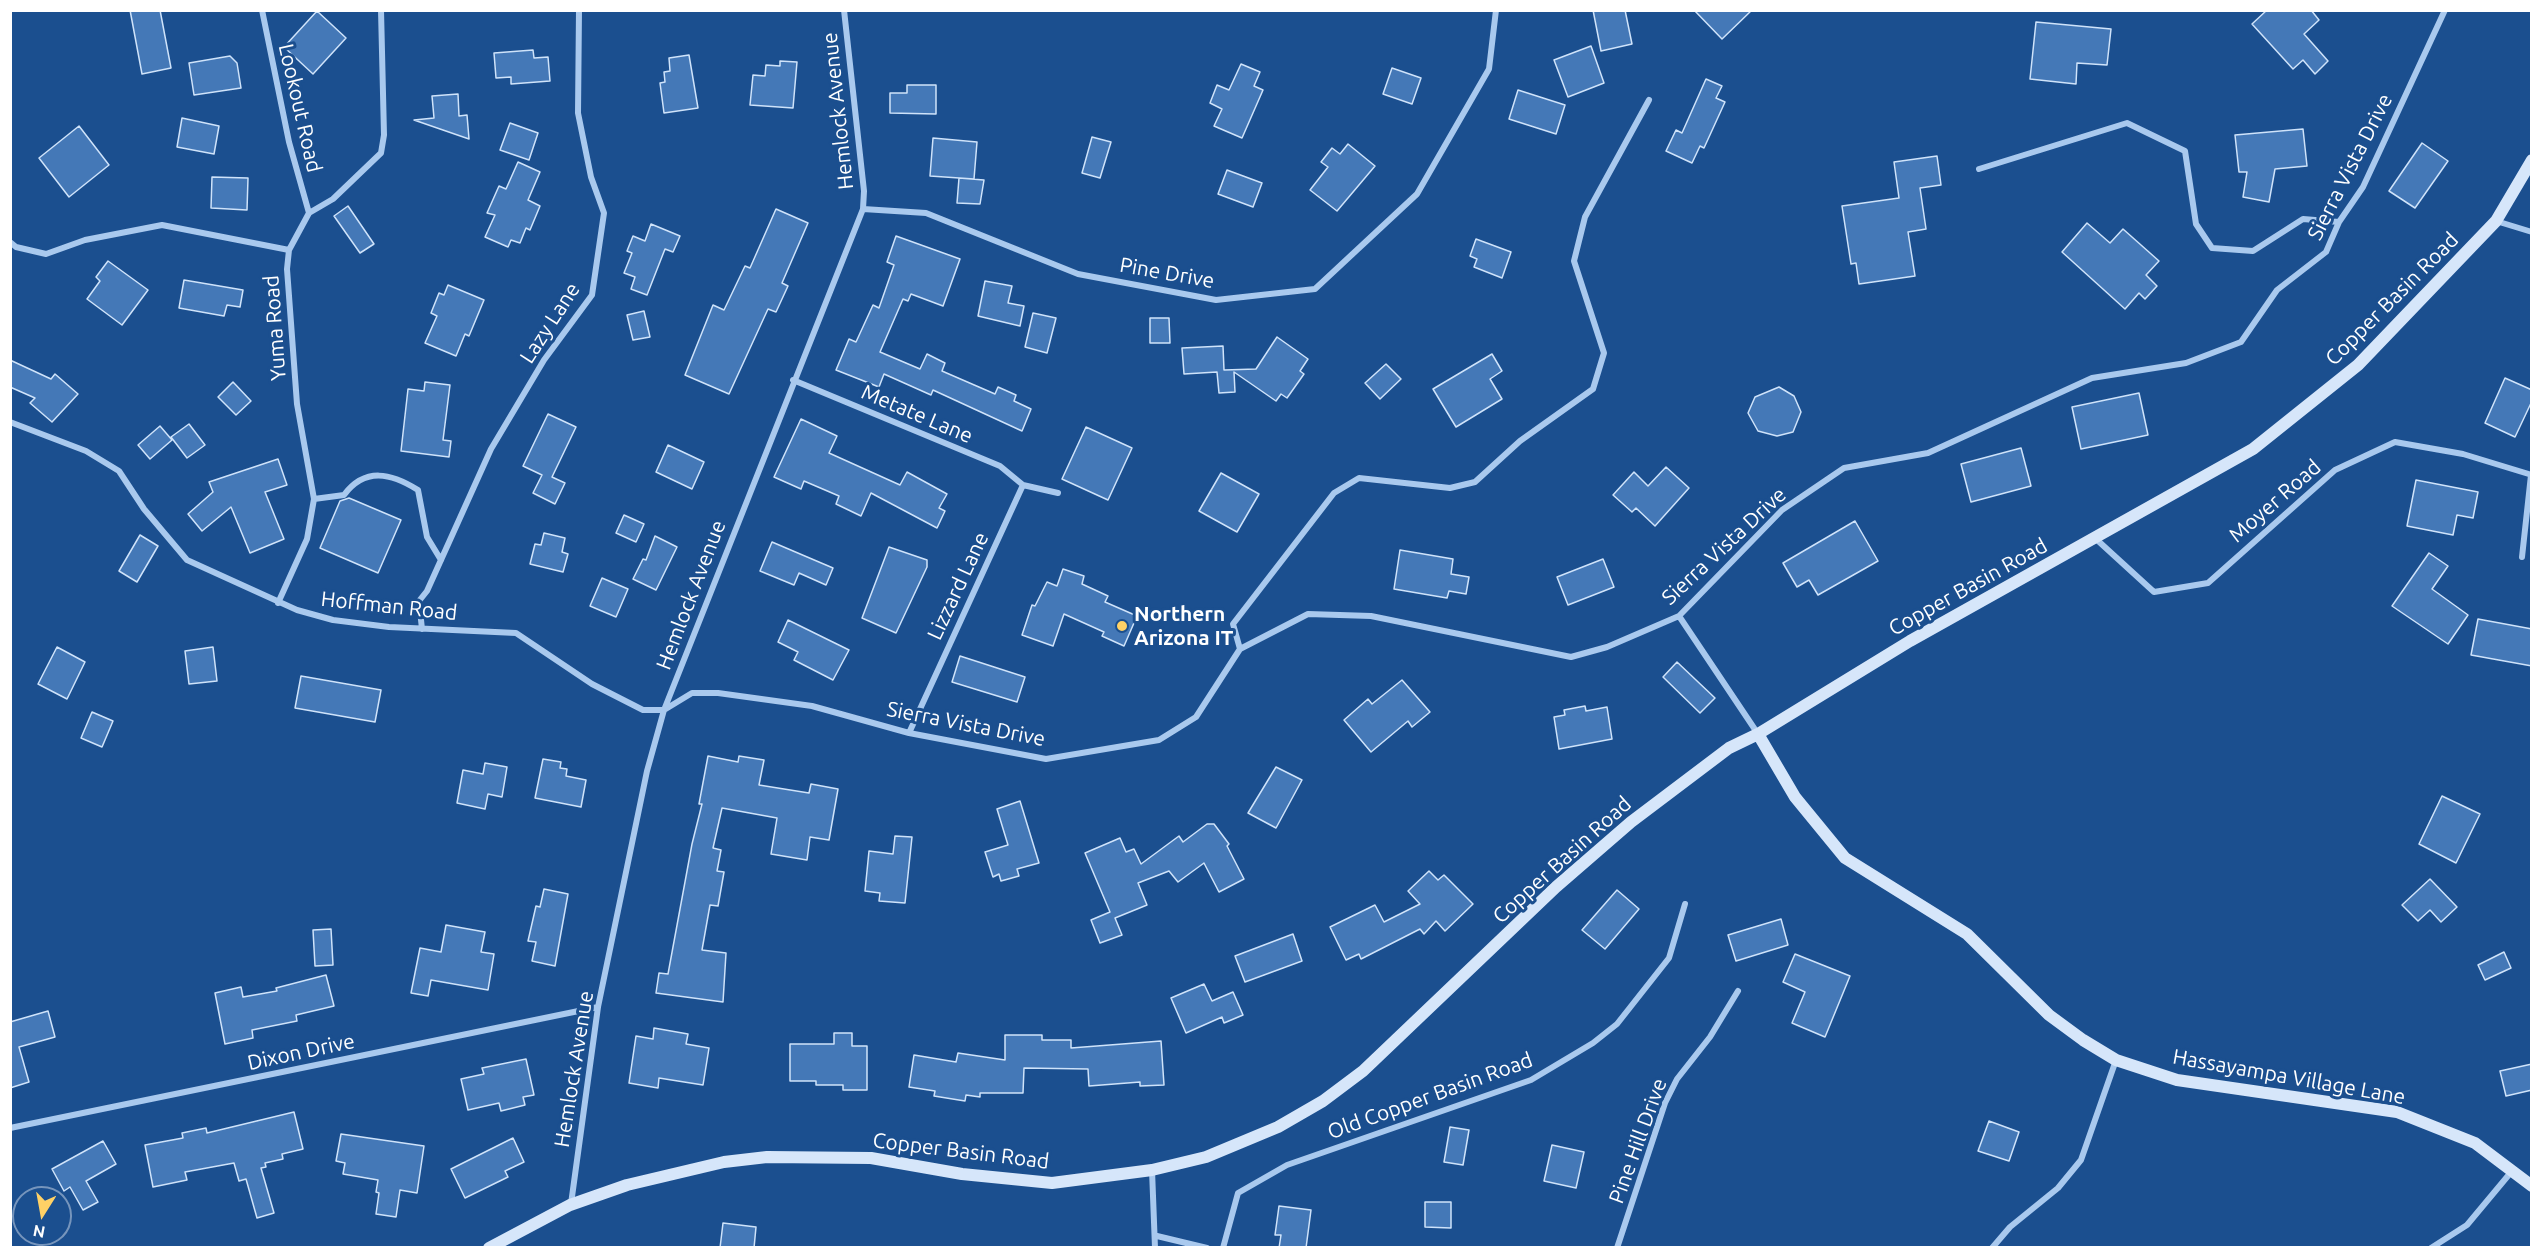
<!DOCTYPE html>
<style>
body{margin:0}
#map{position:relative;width:2542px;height:1258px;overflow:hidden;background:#1b4f8f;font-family:Ubuntu,sans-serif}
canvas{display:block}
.frame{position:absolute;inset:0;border:12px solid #fff;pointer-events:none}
.north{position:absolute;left:12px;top:1186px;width:60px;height:60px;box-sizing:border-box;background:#1b4f8f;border:2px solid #7695bc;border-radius:50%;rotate:191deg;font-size:16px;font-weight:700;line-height:24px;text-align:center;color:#fff}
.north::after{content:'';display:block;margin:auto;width:21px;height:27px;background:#ffd166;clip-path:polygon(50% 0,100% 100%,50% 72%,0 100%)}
</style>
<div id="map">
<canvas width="2542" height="1258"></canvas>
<div class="frame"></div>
<div class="north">N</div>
</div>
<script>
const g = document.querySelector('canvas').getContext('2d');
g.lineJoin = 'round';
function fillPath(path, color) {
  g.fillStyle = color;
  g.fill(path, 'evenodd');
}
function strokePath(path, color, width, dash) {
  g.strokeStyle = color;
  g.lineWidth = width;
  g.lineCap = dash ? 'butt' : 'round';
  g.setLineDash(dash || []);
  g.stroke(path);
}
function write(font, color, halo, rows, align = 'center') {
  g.font = font + ' Ubuntu,sans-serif';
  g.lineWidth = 6;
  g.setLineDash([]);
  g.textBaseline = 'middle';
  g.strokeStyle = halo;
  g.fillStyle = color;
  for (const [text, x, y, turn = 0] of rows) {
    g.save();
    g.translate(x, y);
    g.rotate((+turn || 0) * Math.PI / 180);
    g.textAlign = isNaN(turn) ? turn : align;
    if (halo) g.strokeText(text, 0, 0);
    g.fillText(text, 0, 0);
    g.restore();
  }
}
const building = new Path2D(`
 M130 10H160L171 68 142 74Z
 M1593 10H1625L1632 44 1601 51Z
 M1694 10H1752L1722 39Z
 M2267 10H2311L2319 20 2304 34 2328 61 2315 74 2303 60 2293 69 2252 24Z
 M317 11 346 38 313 74 284 47Z
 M2036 22 2111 29 2107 65 2077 63 2076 84 2030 79Z
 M1591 46 1604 83 1568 97 1554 60Z
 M533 50 534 58 548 57 550 81 511 84V77L496 78 494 53Z
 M689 55 698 108 664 113 660 83 665 82 664 72 670 71 669 58Z
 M230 56 237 63 241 88 194 95 189 63Z
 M780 61 797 62 793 108 750 105 753 75 765 76 766 65 780 66Z
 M1241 64 1260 72 1254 86 1263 90 1242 138 1214 126 1222 109 1210 103 1217 85 1229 90Z
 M1392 68 1421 78 1412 104 1383 94Z
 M1706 79 1722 86 1716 98 1725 102 1704 148 1700 146 1692 163 1666 151 1676 130 1682 133Z
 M907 85H936V114L890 113V93H907Z
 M1518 90 1565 105 1556 134 1509 119Z
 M458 94 459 116 467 115 469 139 414 120 434 118 432 96Z
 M182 118 219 126 214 154 177 147Z
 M510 123 538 133 529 160 500 150Z
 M79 126 109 165 69 197 39 158Z
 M2303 129 2307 166 2275 169 2269 202 2243 197 2247 172H2239L2235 135Z
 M1092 137 1111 142 1100 178 1082 173Z
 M933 138 977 142 974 179 930 176Z
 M2422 143 2448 161 2415 208 2389 191Z
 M1348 144 1375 166 1337 211 1310 190 1328 167 1321 162 1332 148 1340 154Z
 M1937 156 1941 185 1920 188 1926 229 1908 232 1915 276 1859 284 1856 263 1851 264 1842 206 1899 198 1894 162Z
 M518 162 540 172 528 200 540 206 530 230 526 228 520 243 511 240 508 247 485 237 495 215 487 213 499 186 506 189Z
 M1227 170 1262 183 1253 207 1218 194Z
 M212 177 248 178 247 210 211 208Z
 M959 178 984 180 980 204 957 203Z
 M348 206 374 244 360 253 334 216Z
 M776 209 808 223 782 283 788 286 776 312 768 309 729 394 685 375 713 305 724 310 745 266 750 268Z
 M2087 223 2110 243 2123 229 2159 261 2146 275 2157 286 2145 299 2139 293 2125 309 2062 252Z
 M651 224 680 236 673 252 665 249 647 295 631 289 635 277 624 273 632 253 627 251 633 236 645 241Z
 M896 236 960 259 943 306 911 294 908 301 903 299 880 352 920 369 927 354 945 363 942 371 995 394 998 387 1016 395 1014 401 1031 409 1022 431 933 390 931 395 884 374 879 387 836 370 849 339 856 342 873 305 879 308 894 265 887 262Z
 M1476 239 1511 252 1502 278 1474 267 1477 259 1470 256Z
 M108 261 148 290 122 325 87 299 100 281 96 277Z
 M184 280 243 290 240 307 227 305 224 316 179 308Z
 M985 281 1012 286 1008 303 1024 306 1020 326 978 316Z
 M448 285 484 300 469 336 465 334 456 356 425 343 437 316 431 313 439 293 444 295Z
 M644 311 650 337 633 340 627 315Z
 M1033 313 1056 318 1047 353 1025 347Z
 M1150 318H1169L1170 343H1150Z
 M1277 337 1308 359 1300 371 1304 374 1287 398 1281 394 1276 401 1234 372 1235 392 1219 393 1217 372 1184 374 1182 348 1223 346 1224 370 1256 369Z
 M1492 354 1502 371 1490 379 1502 399 1456 427 1433 389Z
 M10 360 51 379 55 374 78 394 52 422 30 403 35 398 10 387Z
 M1386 364 1401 379 1380 399 1365 383Z
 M2505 378 2532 390V401L2515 437 2485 423Z
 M233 382 251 401 236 415 218 397Z
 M425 382 450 385 443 440 451 441 449 457 401 451 408 389 424 391Z
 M1779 387 1794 396 1801 412 1793 432 1777 436 1758 431 1748 413 1755 397Z
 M2139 393 2148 435 2081 449 2072 407Z
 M548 414 576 427 552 477 565 483 555 504 533 493 542 475 523 466Z
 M801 419 837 436 829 453 900 485 907 472 947 494 939 508 945 511 937 528 871 493 861 516 836 504 839 496 804 481 801 489 774 477Z
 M189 424 205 445 187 458 171 437Z
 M160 426 172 440 150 459 138 445Z
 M1086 427 1132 448 1108 500 1062 479Z
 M668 445 704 462 692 489 656 472Z
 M2021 448 2031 486 1971 502 1961 464Z
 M278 459 287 485 265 492 284 539 250 553 231 507 202 531 188 514 213 492 209 482Z
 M1666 467 1689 488 1655 526 1636 508 1632 512 1613 495 1634 472 1648 486Z
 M1221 473 1259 494 1237 532 1199 511Z
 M2416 480 2478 492 2473 518 2457 515 2453 535 2407 526Z
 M349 498 401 520 378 573 320 548 340 501Z
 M624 515 644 524 636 542 616 533Z
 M1855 521 1878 561 1818 595 1809 580 1797 587 1783 563Z
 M544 533 565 538 562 552 568 554 563 572 530 564 535 544 541 545Z
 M140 535 158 546 137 582 119 571Z
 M655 536 677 547 656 590 633 579 643 559 646 560Z
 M772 542 833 568 826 585 799 573 794 585 760 571Z
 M889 547 927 560V567L896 633 862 618Z
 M1400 550 1453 559 1451 574 1469 577 1466 594 1449 591 1447 598 1394 589Z
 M2429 553 2448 566 2432 589 2468 615 2448 644 2392 606Z
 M1603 559 1614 587 1568 605 1557 577Z
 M1063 569 1084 576 1082 584 1108 596 1105 602 1137 616 1124 646 1102 636 1104 632 1064 614 1053 646 1022 635 1032 605 1035 606 1047 582 1057 586Z
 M602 578 628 589 616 617 590 606Z
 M2478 619 2532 629V666L2471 655Z
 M788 620 849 650 833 680 794 660 798 652 778 642Z
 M57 647 85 662 67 699 38 684Z
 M213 647 217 681 189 684 185 651Z
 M960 656 1025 677 1017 702 952 682Z
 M1677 662 1715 698 1700 713 1663 677Z
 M301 676 381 690 375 722 295 708Z
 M1402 680 1430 712 1412 727 1408 721 1371 752 1344 720 1368 699 1372 704Z
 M1585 706 1586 711 1607 707 1612 739 1559 749 1554 717 1565 715 1564 710Z
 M92 712 113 721 102 747 81 738Z
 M708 756 738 762 739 756 764 760 759 785 809 793 811 784 838 789 829 840 810 837 807 860 771 854 777 818 722 808 713 848 721 850 717 871 724 872 718 906 710 905 702 950 726 953 723 1002 656 993 659 973 668 974 692 844 702 804H699Z
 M543 759 561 762 560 768 567 769 566 776 586 780 581 807 535 798Z
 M485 763 507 767 502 797 488 794 485 809 457 803 463 770 483 774Z
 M1276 767 1302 780 1276 828 1248 813Z
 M2442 796 2480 814 2456 863 2419 844Z
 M1020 801 1039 863 1017 869 1019 876 1001 881 999 874 993 877 985 852 1008 845 997 809Z
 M1207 824H1214L1229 844 1227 846 1244 879 1219 892 1204 863 1178 882 1169 871 1138 883 1147 905 1115 918 1122 935 1100 943 1091 920 1110 912 1085 853 1120 838 1126 852 1134 849 1141 864 1179 836 1183 842Z
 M895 836 912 837 905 903 879 901 880 893 865 891 869 851 893 854Z
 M1429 871 1438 880 1444 875 1473 904 1445 931 1436 921 1424 934 1420 929 1361 959 1359 954 1346 960 1330 927 1375 905 1384 922 1420 904 1408 891Z
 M2430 879 2457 907 2441 922 2430 910 2418 921 2402 905Z
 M544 889 568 894 555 966 532 961 536 942 528 941 536 906 540 907Z
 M1617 890 1639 909 1605 949 1582 930Z
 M1781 919 1788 945 1736 961 1728 935Z
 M446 925 485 932 481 952 494 954 488 990 431 980 428 996 411 993 420 948 441 952Z
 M331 929 333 965 315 966 313 930Z
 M1293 934 1302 961 1245 982 1235 956Z
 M2504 952 2511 968 2485 980 2478 965Z
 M1795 954 1850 976 1825 1037 1792 1023 1805 992 1783 982Z
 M326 975 334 1006 296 1015 297 1021 252 1030 253 1038 225 1044 215 993 241 987 243 997 277 991 276 988Z
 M1204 984 1212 1001 1233 992 1243 1015 1224 1023 1222 1017 1186 1033 1171 998Z
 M48 1011 55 1037 19 1047 29 1082 10 1088V1022Z
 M654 1028 688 1034 686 1044 709 1048 703 1085 659 1078 658 1088 629 1083 636 1036 653 1039Z
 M834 1033H852V1046H867V1090H843V1085H816V1081H790V1044H834Z
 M1005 1035H1042V1040H1071V1048L1161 1041 1164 1085 1140 1086V1082L1089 1086 1088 1069 1024 1068 1023 1093H980V1097L966 1095 965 1101 934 1096 935 1091 909 1087 914 1055 956 1062 958 1053 1005 1060Z
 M526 1059 534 1095 523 1097 525 1105 501 1111 499 1103 468 1110 461 1079 484 1074 482 1068Z
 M2532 1064V1090L2506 1096 2500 1071Z
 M294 1112 303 1149 282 1154 283 1159 265 1163 266 1167 261 1168 274 1213 257 1218 246 1179 239 1181 234 1163 185 1172 187 1180 153 1187 145 1145 183 1138 182 1133 206 1128 207 1133Z
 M1989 1121 2019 1132 2009 1161 1978 1151Z
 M1450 1127 1469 1130 1463 1165 1444 1162Z
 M341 1134 424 1146 417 1193 400 1190 396 1217 376 1214 379 1193 376 1192 378 1180 343 1174 345 1163 336 1161Z
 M513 1138 524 1162 505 1171 508 1177 465 1198 451 1169Z
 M103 1141 116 1164 86 1181 98 1202 83 1210 70 1187 64 1191 52 1169Z
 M1552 1145 1584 1152 1576 1188 1544 1181Z
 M1425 1202H1451V1228L1425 1227Z
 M1279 1206 1311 1210 1306 1248H1279L1281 1235H1275Z
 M723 1223 756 1227 754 1248H720Z`);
const street = new Path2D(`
 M262 10 289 142 309 213
 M1979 169 2127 123 2185 151 2196 224 2212 248 2253 251 2303 219 2339 222
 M863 209 926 213 1078 274 1216 300 1315 289 1417 194 1489 69 1496 10
 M2496 221 2532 232
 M10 242 16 247 46 254 85 240 162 225 289 250
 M793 380 1000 466 1023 485
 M10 422 86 451 119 471 144 509 187 560 297 610 333 620 389 627 516 633 592 684 643 710H664L692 693H718L812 706 909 733 1046 759 1159 740 1196 717 1240 649 1308 614 1371 616 1571 657 1607 647 1679 616 1782 510 1844 468 1928 453 2092 378 2186 363 2241 342 2277 290 2326 252 2339 222 2363 187 2445 10
 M314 499 344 495C365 467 391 473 418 490L427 537 441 560
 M2096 539 2154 592 2208 583 2335 470 2395 442 2463 454 2532 475
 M2522 557 2531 475
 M278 603 307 539 314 499 297 404 287 269 289 250 309 213 333 199 381 153 384 135 381 10
 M1679 616 1758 734
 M422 629 419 601 427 591 491 449 544 360 592 295 604 213 591 177 578 113 579 10
 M1240 649 1233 624 1334 493 1359 478 1450 488 1475 482 1520 441 1593 389 1604 353 1574 261 1585 217 1649 100
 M909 733 1023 485 1058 493
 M10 1128 598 1007
 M1152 1170 1155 1248
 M571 1204 598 1007 647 771 664 710 863 209 864 191 844 10
 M1157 1236 1207 1248
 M1223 1248 1238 1193 1287 1165 1531 1080 1593 1043 1617 1024 1669 958 1685 904
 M1617 1248 1665 1103 1677 1079 1710 1037 1738 991
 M1992 1248 2010 1227 2058 1188 2081 1160 2116 1060
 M2431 1248 2467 1225 2512 1171`);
const secondary = new Path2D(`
 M1758 734 1795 797 1845 858 1967 934 2049 1015 2083 1040 2116 1060 2177 1080 2397 1112 2475 1143 2532 1186
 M489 1248 570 1205 627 1185 724 1162 767 1157 871 1158 962 1174 1052 1183 1152 1170 1206 1157 1278 1127 1323 1101 1363 1071 1556 887 1631 822 1729 748 1758 734 1910 641 2253 449 2358 365 2496 221 2532 160`);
const markers = [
 [1122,626,6,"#ffd166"]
];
const streetNames = [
 ["Lookout Road",300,108,77],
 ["Hemlock Avenue",838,111,-96],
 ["Sierra Vista Drive",2350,167,-63],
 ["Pine Drive",1167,273,10],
 ["Copper Basin Road",2392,299,-45],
 ["Lazy Lane",550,323,-57],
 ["Yuma Road",275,328,-94],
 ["Metate Lane",917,414,23],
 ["Moyer Road",2275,501,-41],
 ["Sierra Vista Drive",1724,546,-43],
 ["Lizzard Lane",958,586,-65],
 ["Copper Basin Road",1968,587,-29],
 ["Hemlock Avenue",691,595,-69],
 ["Hoffman Road",389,606,6],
 ["Sierra Vista Drive",966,724,11],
 ["Copper Basin Road",1562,860,-42],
 ["Dixon Drive",301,1052,-12],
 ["Hemlock Avenue",574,1069,-81],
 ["Hassayampa Village Lane",2289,1077,10],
 ["Old Copper Basin Road",1430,1096,-20],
 ["Pine Hill Drive",1638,1141,-70],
 ["Copper Basin Road",961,1151,7]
];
const poiNames = [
 ["Northern",1134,614],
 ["Arizona IT",1134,638]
];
fillPath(building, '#4478b7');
strokePath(building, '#cfe3fa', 1.5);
strokePath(street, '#a9c9ee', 6);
strokePath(secondary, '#d6e6fa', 12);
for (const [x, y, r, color] of markers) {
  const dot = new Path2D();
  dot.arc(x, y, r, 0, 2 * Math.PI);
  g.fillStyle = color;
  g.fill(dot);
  strokePath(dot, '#1b4f8f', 2);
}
write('21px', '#fff', '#1b4f8f', streetNames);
write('bold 21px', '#fff', '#1b4f8f', poiNames, 'left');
</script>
